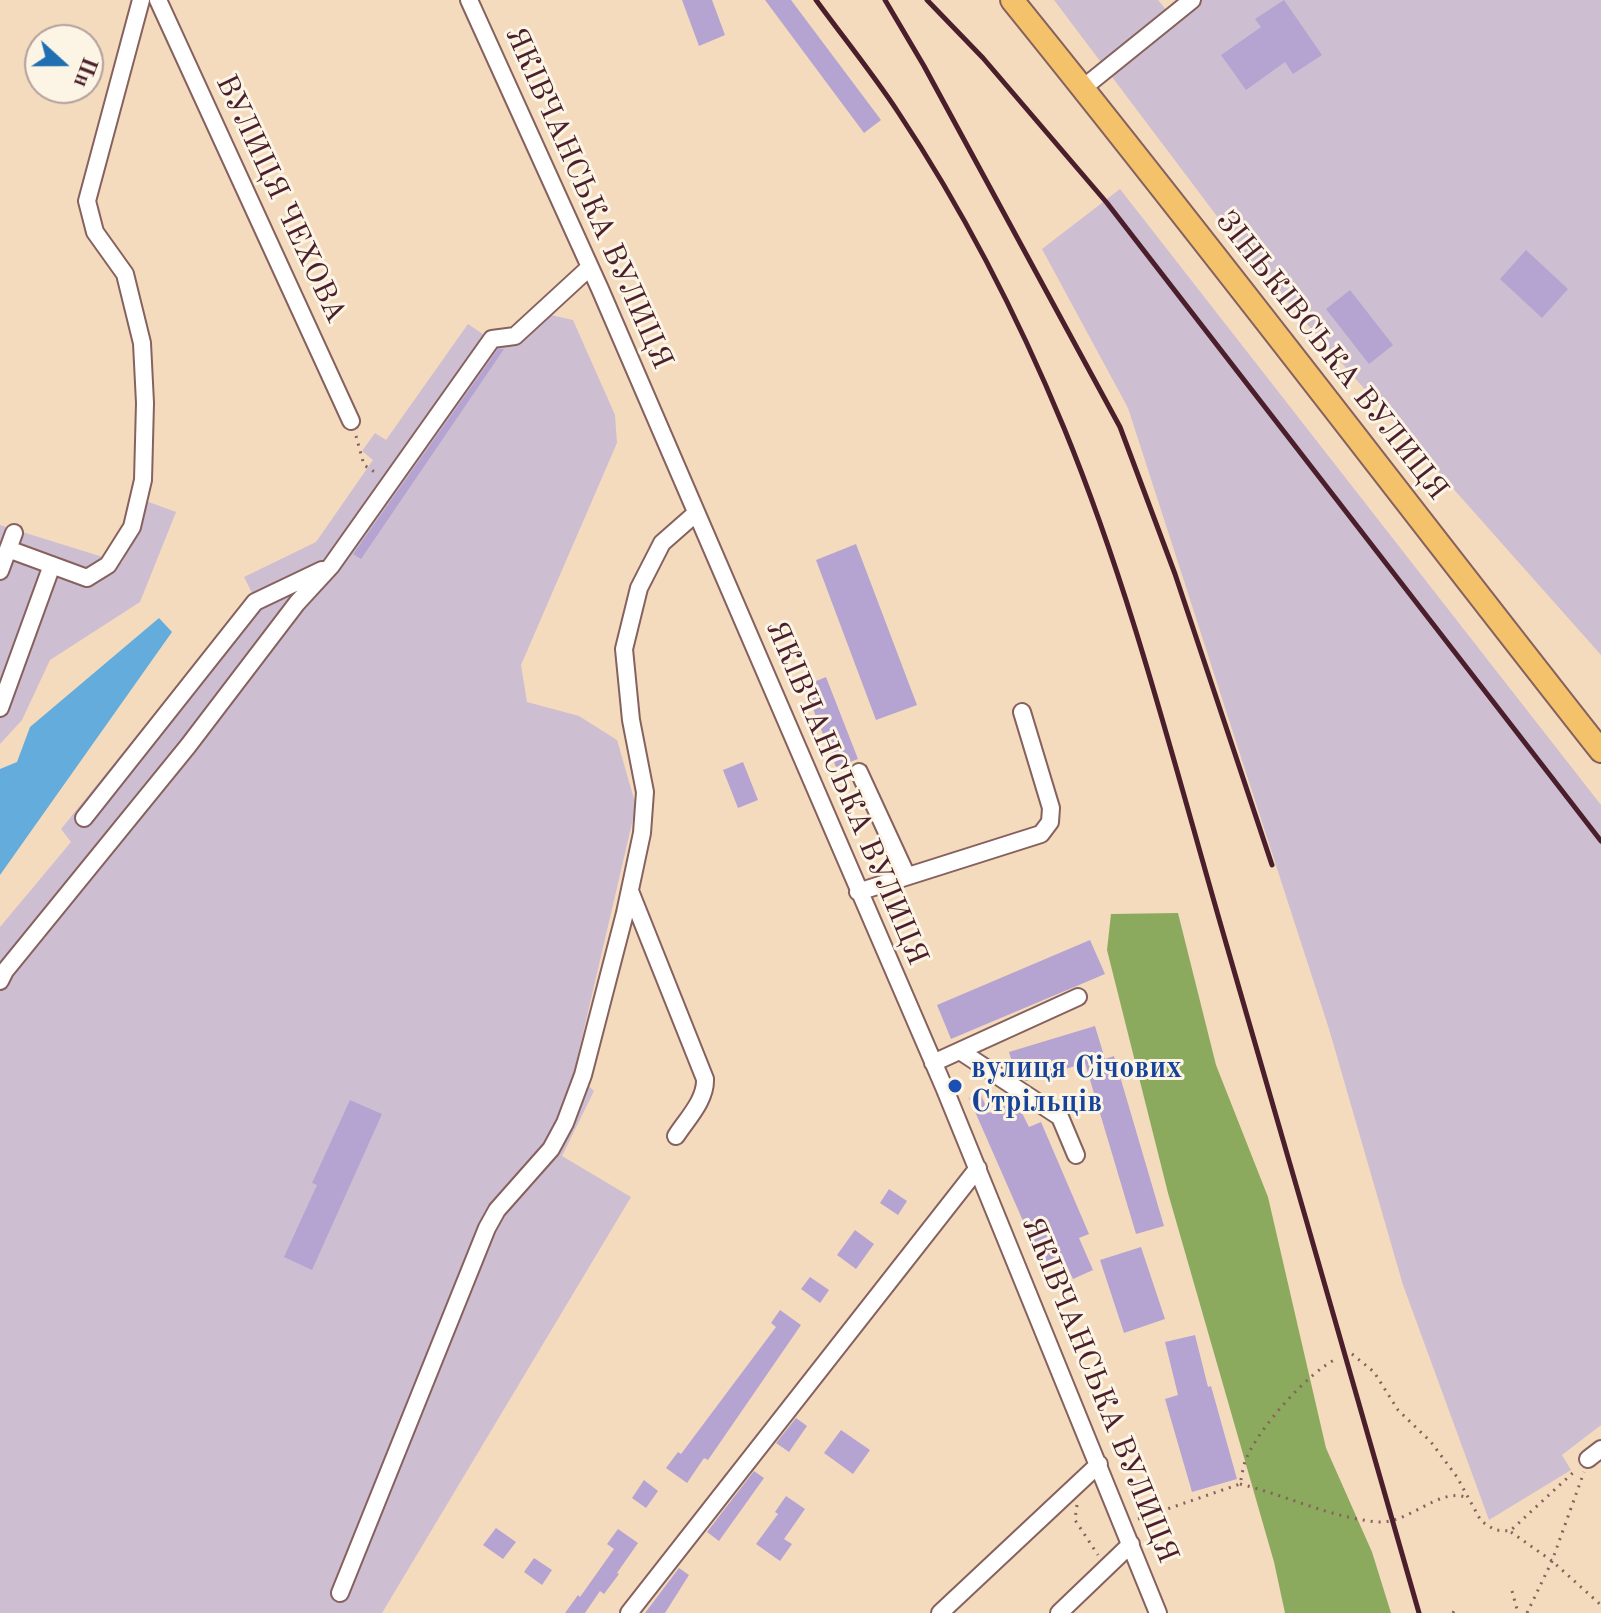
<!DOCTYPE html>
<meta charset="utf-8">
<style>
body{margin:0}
#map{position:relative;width:1601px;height:1613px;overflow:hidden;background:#f4dbbe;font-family:"Old Standard TT",serif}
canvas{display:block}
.north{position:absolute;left:24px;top:24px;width:80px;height:80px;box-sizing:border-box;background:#fcf5e5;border:2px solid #b59f9b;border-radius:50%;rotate:111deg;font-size:22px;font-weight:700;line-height:32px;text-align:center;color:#4a1f2b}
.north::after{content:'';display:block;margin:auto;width:28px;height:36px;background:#1f6fb2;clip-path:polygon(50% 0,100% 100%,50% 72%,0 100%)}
</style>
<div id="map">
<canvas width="1601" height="1613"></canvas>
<div class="north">Пн</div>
</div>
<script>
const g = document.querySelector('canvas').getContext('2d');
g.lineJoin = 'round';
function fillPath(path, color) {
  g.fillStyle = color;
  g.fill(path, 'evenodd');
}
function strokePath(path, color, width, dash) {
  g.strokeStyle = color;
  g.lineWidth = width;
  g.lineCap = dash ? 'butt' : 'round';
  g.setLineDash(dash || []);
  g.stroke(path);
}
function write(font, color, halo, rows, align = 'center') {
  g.font = font + ' "Old Standard TT",serif';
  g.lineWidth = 6;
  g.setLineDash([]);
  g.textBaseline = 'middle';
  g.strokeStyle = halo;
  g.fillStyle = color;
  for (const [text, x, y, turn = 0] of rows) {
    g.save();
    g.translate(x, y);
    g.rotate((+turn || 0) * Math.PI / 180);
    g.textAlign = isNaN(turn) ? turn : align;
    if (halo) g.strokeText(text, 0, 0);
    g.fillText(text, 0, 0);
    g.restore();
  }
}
const industrial = new Path2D(`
 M1054 0H1158L1168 12 1182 0H1601V655L1250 260Z
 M1120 189 1601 805V1425L1562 1455 1571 1470 1489 1520 1403 1285 1329 1029 1128 408 1042 249Z
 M541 304 551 315 573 320 615 415 617 443 521 665 527 702 579 716 617 740 636 806 574 1072 594 1091 562 1156 631 1197 382 1613H0V927L71 842 61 829 252 593 244 577 316 542 373 460 362 451 375 433 386 440 468 324 490 339 511 329Z
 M146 501 176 512 140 602 50 660 22 720 0 744V525L122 563Z`);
const forest = new Path2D(`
 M1178 913 1216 1065 1268 1197 1326 1448 1372 1552 1391 1613H1285L1274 1562 1168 1193 1107 950 1111 914Z`);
const water = new Path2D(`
 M159 618 172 632 0 875V769L17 762 30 727Z`);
const building = new Path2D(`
 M682 0H712L725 35 699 46Z
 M765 0H791L881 120 864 133Z
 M1284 0 1322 55 1293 74 1285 62 1246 90 1221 55 1261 27 1255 19Z
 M1526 250 1568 289 1542 318 1500 279Z
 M1350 290 1393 345 1369 364 1326 309Z
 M498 349H504L361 559 353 554Z
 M856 544 917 705 876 720 816 560Z
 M826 677 858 759 836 767 804 686Z
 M743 762 758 800 738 808 723 770Z
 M1090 940 1105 974 951 1039 937 1005Z
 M1095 1026 1105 1059 1114 1056 1164 1226 1136 1234 1085 1063 1026 1081 1016 1075 1009 1052Z
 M980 1093 989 1113 1016 1101 1029 1127 1041 1122 1089 1234 1079 1238 1093 1270 1073 1279 1065 1262 1045 1271 969 1098Z
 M350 1100 382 1114 312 1270 284 1257 317 1185 312 1183Z
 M889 1189 907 1201 898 1215 880 1203Z
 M855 1230 874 1244 856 1269 837 1255Z
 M1141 1247 1165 1319 1124 1333 1100 1260Z
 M810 1277 829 1290 820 1303 801 1289Z
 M780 1310 801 1325 717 1447 708 1460 704 1458 687 1483 666 1468 678 1452 681 1454 776 1327 771 1323Z
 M1195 1335 1208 1387 1211 1386 1237 1479 1192 1492 1165 1399 1178 1395 1165 1342Z
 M796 1418 807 1426 789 1452 776 1443Z
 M841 1430 870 1450 853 1474 824 1453Z
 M754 1471 764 1478 719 1541 707 1532Z
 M644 1480 658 1491 646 1508 632 1498Z
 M786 1496 805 1509 784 1539 792 1544 780 1561 756 1544 778 1514 775 1512Z
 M496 1528 516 1542 503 1559 483 1545Z
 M618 1529 638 1543 617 1573 619 1574 604 1594 600 1591 585 1613H565L578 1595 580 1597 614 1549 607 1544Z
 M534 1558 552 1570 542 1585 524 1572Z
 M679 1568 689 1575 665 1613H645Z`);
const path = new Path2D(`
 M356 436 364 465 376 473
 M1352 1354 1374 1372 1398 1410 1431 1442 1457 1477 1481 1521 1495 1530 1510 1531 1577 1469
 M1240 1484C1285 1495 1332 1518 1378 1522 1408 1524 1439 1488 1465 1497
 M1077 1505 1075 1520 1098 1555
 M1138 1519 1240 1484C1242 1476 1243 1466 1246 1459 1259 1428 1308 1372 1338 1358
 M1511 1532 1552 1561 1601 1605
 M1512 1591 1518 1613
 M1453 1613 1454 1611 1457 1613
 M1527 1613 1552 1561 1584 1472`);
const minor = new Path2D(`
 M158 0 351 421
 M469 0 600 289 944 1087 1158 1613
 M1083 88 1192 0
 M8 549 87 578 108 565 132 527 143 480 145 403 142 343 125 274 95 232 87 201 141 0
 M0 571 14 533
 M0 708 52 565
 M859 772 907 876
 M84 818 255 602 322 570
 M630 891 705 1079C706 1100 687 1119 676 1136
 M858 892 1041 834 1050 822 1051 808 1022 712
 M0 981 5 971 188 746 297 603 331 566 492 339 515 336 590 267
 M960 1051 1060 1117 1076 1155
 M933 1063 1078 997
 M1588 1459 1601 1449
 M340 1593 487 1228 497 1210 551 1149 565 1123 583 1075 625 913 642 833 645 792 631 720 624 649 639 588 662 543 695 514
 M629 1613 978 1168
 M940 1613 1099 1464
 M1059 1613 1131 1544`);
const major = new Path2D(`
 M1012 0C1212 247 1404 501 1601 751`);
const rail = new Path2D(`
 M816 0C843 37 873 74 898 112 964 211 1019 319 1064 428 1132 594 1176 771 1226 943 1291 1166 1355 1390 1419 1613
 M885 0 924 66 1120 427 1175 574 1272 865
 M927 0 983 58 1107 203 1601 841`);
const markers = [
 [955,1086,8,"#1a4fb4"]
];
const streetNames = [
 ["ЯКІВЧАНСЬКА ВУЛИЦЯ",588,198,66],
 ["ВУЛИЦЯ ЧЕХОВА",280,199,65],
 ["ЗІНЬКІВСЬКА ВУЛИЦЯ",1331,356,52],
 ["ЯКІВЧАНСЬКА ВУЛИЦЯ",846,793,67],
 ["ЯКІВЧАНСЬКА ВУЛИЦЯ",1099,1390,68]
];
const transitNames = [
 ["вулиця Січових",971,1069],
 ["Стрільців",971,1103]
];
fillPath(industrial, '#cebed2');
fillPath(forest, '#8caa5e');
fillPath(water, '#63acdb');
fillPath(building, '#b5a4d1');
strokePath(minor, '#86615e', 20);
strokePath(major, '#86615e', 26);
strokePath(path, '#86615e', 3, [2, 6]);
strokePath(minor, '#fff', 16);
strokePath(major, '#f3c26a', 22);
strokePath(rail, '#4a1f2b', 5);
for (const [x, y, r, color] of markers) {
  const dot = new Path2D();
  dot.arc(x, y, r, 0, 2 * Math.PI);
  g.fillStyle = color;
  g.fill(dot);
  strokePath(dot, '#fcf5e5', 3);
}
write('30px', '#4a1f2b', '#fcf5e5', streetNames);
write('bold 30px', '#164399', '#fcf5e5', transitNames, 'left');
</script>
